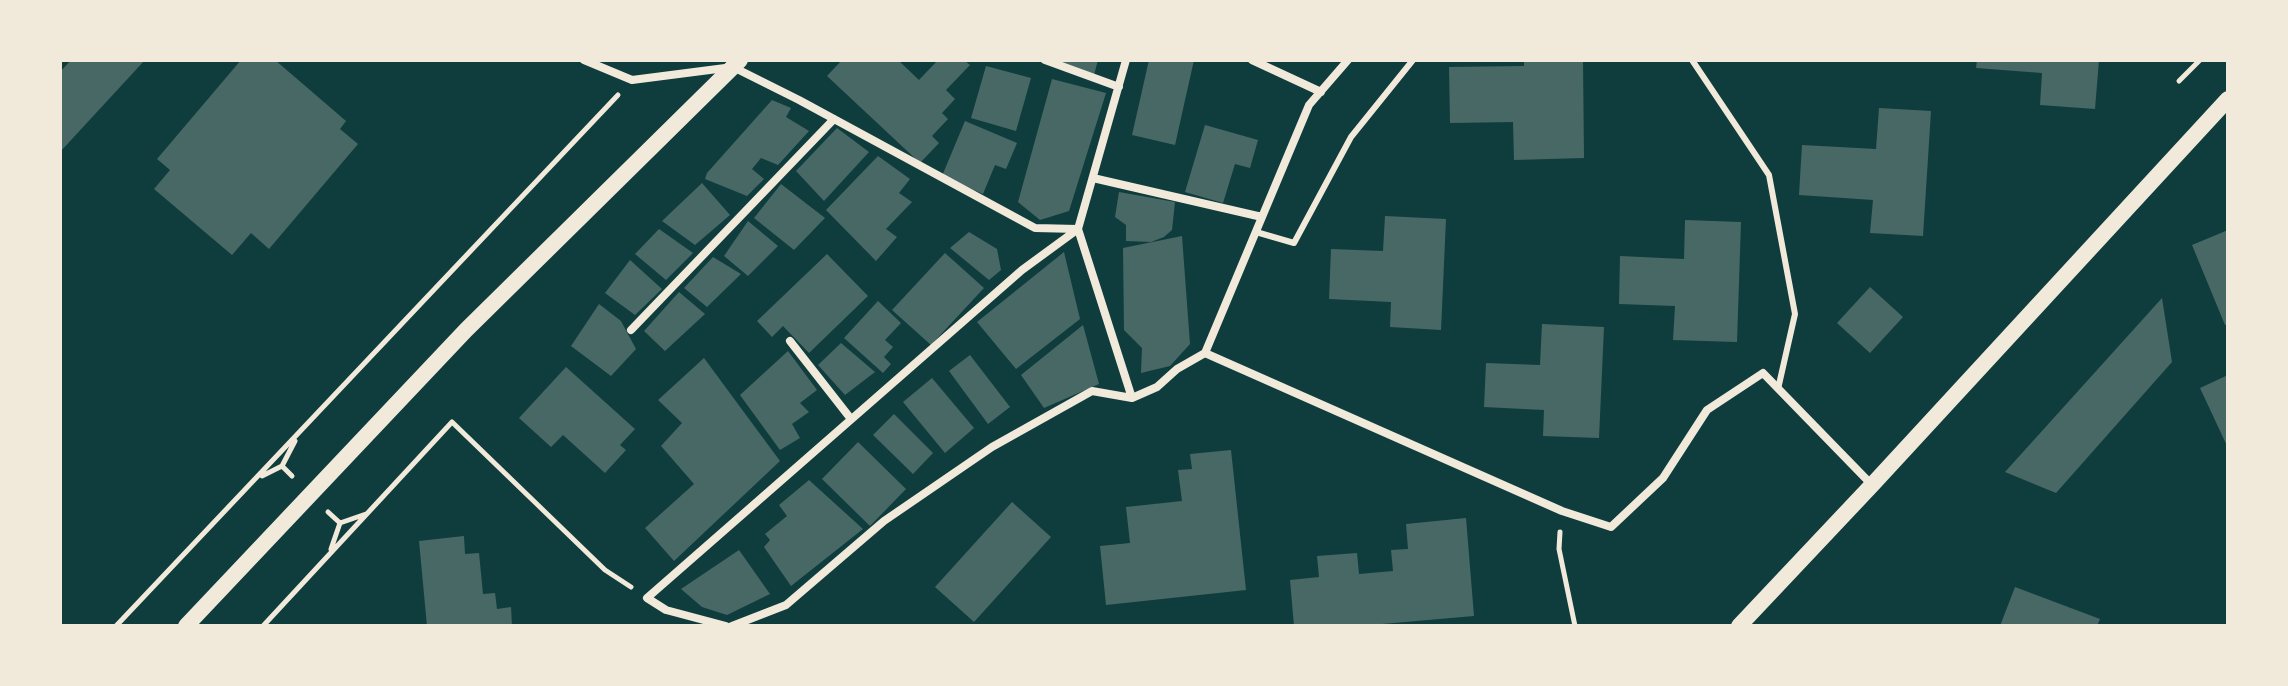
<!DOCTYPE html>
<style>
body{margin:0}
#map{position:relative;width:2288px;height:686px;overflow:hidden;background:#0f3d3e;font-family:Overpass,sans-serif}
canvas{display:block}
.frame{position:absolute;inset:0;border:62px solid #f1e9da;pointer-events:none}
</style>
<div id="map">
<canvas width="2288" height="686"></canvas>
<div class="frame"></div>
</div>
<script>
const g = document.querySelector('canvas').getContext('2d');
g.lineJoin = 'round';
function fillPath(path, color) {
  g.fillStyle = color;
  g.fill(path, 'evenodd');
}
function strokePath(path, color, width, dash) {
  g.strokeStyle = color;
  g.lineWidth = width;
  g.lineCap = dash ? 'butt' : 'round';
  g.setLineDash(dash || []);
  g.stroke(path);
}
const building = new Path2D(`
 M71 60H145L60 152V72Z
 M241 60H275L346 121 340 129 358 144 269 249 251 233 232 255 154 189 170 170 157 159Z
 M842 60H898L919 80 938 60H964L970 65 946 90 955 99 942 113 948 119 932 136 939 143 920 163 827 76Z
 M1063 60H1098L1094 75 1061 65Z
 M1149 60H1194L1175 145 1132 135Z
 M1524 60H1583L1584 158 1514 160 1513 122 1450 123 1449 67 1524 66Z
 M1977 60H2099L2095 109 2040 105 2042 73 1976 68Z
 M986 66 1031 78 1016 131 971 118Z
 M1052 79 1106 93 1069 211 1040 220 1018 202Z
 M772 100 791 108 786 117 809 131 778 165 761 158 752 169 764 179 747 196 705 179 707 173Z
 M1879 108 1931 111 1923 236 1870 233 1873 200 1799 195 1802 145 1876 149Z
 M965 121 1017 143 1006 169 995 165 983 194 942 176Z
 M1205 125 1258 140 1250 168 1235 164 1223 203 1185 192Z
 M837 128 869 152 824 201 796 171Z
 M878 156 910 179 899 193 912 202 886 229 897 237 876 261 826 210Z
 M702 183 730 215 695 245 662 221Z
 M781 184 825 218 794 250 754 218Z
 M1119 192 1175 202 1172 230 1164 237 1151 242 1126 241V225L1115 217Z
 M1385 216 1446 219 1441 330 1390 327 1391 302 1329 299 1331 249 1383 251Z
 M1685 220 1741 222 1737 342 1673 340 1675 306 1619 304 1620 256 1684 259Z
 M748 221 778 246 748 276 724 256Z
 M659 229 693 253 666 280 635 254Z
 M2228 230V324L2225 325 2192 245Z
 M969 232 997 249 1001 270 989 280 950 248Z
 M1182 236 1190 344 1170 366 1141 373 1142 348 1124 330 1123 248Z
 M1064 252 1080 319 1016 369 977 322Z
 M945 253 984 288 931 345 892 310Z
 M827 254 868 296 809 353 783 326 772 337 757 321Z
 M713 257 741 274 707 307 684 288Z
 M630 260 662 289 635 315 605 293Z
 M1870 287 1903 317 1870 353 1837 323Z
 M679 292 705 314 665 351 644 331Z
 M2162 298 2172 362 2056 493 2005 472Z
 M878 301 901 323 885 340 893 347 884 357 891 364 883 373 844 338Z
 M599 304 621 321 636 349 611 376 571 346Z
 M1542 324 1604 327 1599 438 1543 436 1544 410 1484 407 1486 363 1540 365Z
 M1083 325 1099 384 1044 408 1021 375Z
 M841 343 875 372 845 395 818 365Z
 M788 351 817 390 800 403 809 412 792 424 800 438 780 450 740 395Z
 M970 355 1010 407 988 424 949 371Z
 M704 358 780 461 674 561 645 528 694 484 661 446 682 423 658 400Z
 M566 367 635 429 620 445 626 450 605 473 563 435 551 447 519 418Z
 M2228 375V448L2200 388Z
 M932 378 974 428 945 453 903 402Z
 M894 414 933 453 913 474 873 435Z
 M858 442 906 489 870 526 822 479Z
 M1231 450 1246 590 1106 605 1100 546 1130 543 1126 507 1182 501 1178 470 1192 469 1190 454Z
 M809 480 863 529 791 586 764 547 770 540 765 534 787 516 779 505Z
 M1012 502 1051 537 974 622 935 587Z
 M1466 518 1474 616 1359 626H1294L1290 580 1319 577 1317 556 1357 553 1359 574 1393 571 1391 550 1408 549 1406 524Z
 M464 536 465 554 479 553 483 594 495 593 497 609 511 607 512 626H427L419 541Z
 M739 550 770 594 727 615 702 607 681 589Z
 M2015 587 2100 619 2097 626H2000Z`);
const path = new Path2D(`
 M2179 81 2200 60
 M282 466 292 476
 M262 476 282 466 295 441
 M328 512 340 523
 M340 523 366 514
 M1560 532 1559 549 1575 626
 M331 549 340 523
 M116 626 618 95
 M263 626 452 422 605 570 631 587`);
const service = new Path2D(`
 M1692 60 1769 175 1795 314 1778 389
 M1256 232 1294 243 1351 137 1413 60`);
const minor = new Path2D(`
 M584 60 632 80 733 67 799 100 1035 228 1078 229
 M1045 60 1119 87
 M1126 60 1078 229 1132 398
 M1252 60 1321 92
 M1093 178 1262 217
 M631 330 834 119
 M790 341 851 419
 M1205 353 1309 105 1348 60
 M726 626 666 610 647 598 1022 270 1078 229
 M732 626 786 605 884 521 992 447 1092 391 1132 398 1157 387 1177 369 1205 353 1562 511 1611 527 1663 478 1707 410 1763 373 1872 485`);
const secondary = new Path2D(`
 M186 626 466 330 740 60
 M1739 626 1872 485 2228 99`);
fillPath(building, '#486865');
strokePath(path, '#f1e9da', 5);
strokePath(service, '#f1e9da', 6);
strokePath(minor, '#f1e9da', 8);
strokePath(secondary, '#f1e9da', 16);
</script>
